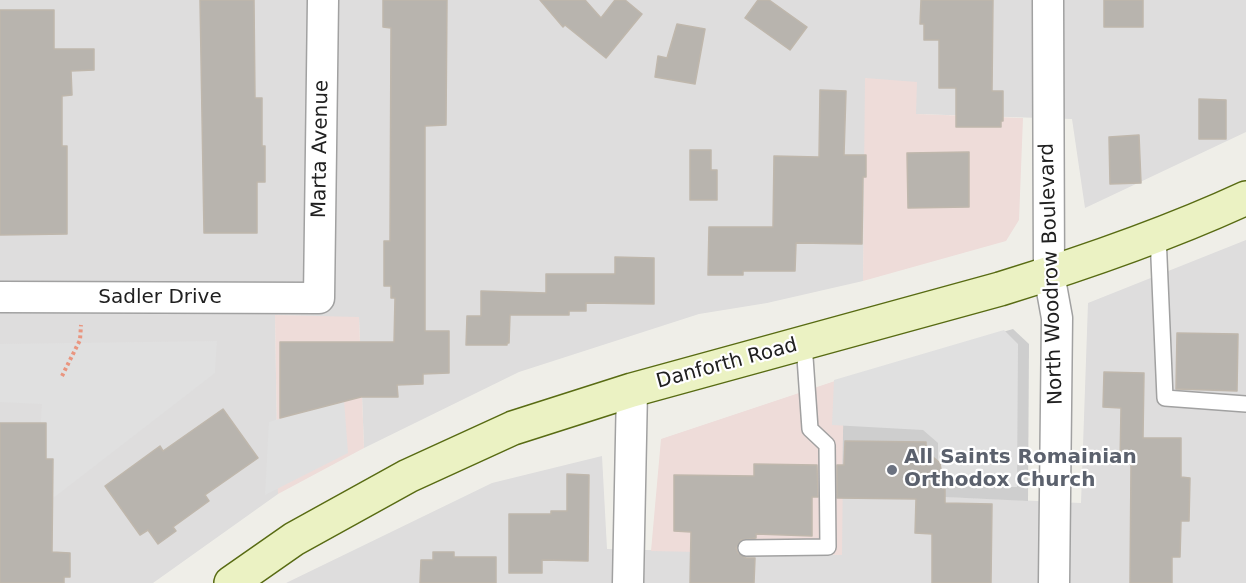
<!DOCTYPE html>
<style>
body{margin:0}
canvas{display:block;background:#efeee8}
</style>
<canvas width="1246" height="583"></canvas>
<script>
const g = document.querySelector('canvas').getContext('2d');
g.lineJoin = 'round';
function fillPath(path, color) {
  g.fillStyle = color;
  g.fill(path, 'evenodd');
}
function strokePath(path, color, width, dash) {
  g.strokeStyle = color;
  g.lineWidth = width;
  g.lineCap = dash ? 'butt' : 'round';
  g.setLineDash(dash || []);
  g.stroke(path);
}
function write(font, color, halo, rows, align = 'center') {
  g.font = font + ' "DejaVu Sans",sans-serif';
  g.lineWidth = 4.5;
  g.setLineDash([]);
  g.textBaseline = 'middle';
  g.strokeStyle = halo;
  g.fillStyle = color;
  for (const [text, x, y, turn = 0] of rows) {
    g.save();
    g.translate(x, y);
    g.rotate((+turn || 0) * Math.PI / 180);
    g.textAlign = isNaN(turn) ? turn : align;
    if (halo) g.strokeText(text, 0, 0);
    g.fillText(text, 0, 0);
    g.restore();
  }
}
const residential = new Path2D(`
 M0 0H1246V132L1085 208 1072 119 916 114 866 78 863 281 767 303 699 314 519 372 364 448 359 318 275 315 278 494 153 583H0Z
 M1246 240V583H286L492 483 602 456 607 549 842 555V492L1081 503 1088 303Z`);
const commercial = new Path2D(`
 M865 78 917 82 916 114 1023 118 1019 220 1006 241 863 281Z
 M275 315 359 317 364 448 278 494Z
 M844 378 842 555 651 551 661 439Z`);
const religious = new Path2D(`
 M1013 329 1029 344 1028 501 842 492 844 378Z`);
const parking = new Path2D(`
 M1004 330 1018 344 1017 487 938 486V443L923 430 832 425 834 380Z
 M217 341 215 373 34 513 42 404 0 402V344Z
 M344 400 348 453 265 495 269 422Z`);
const building = new Path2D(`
 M200 0H254L255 98H262V146H265V182H257V233H204Z
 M383 0H447L446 125 425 126V331H449V373L423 374V384L397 385 398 397H361L280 418V342H394L395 298H391V286H384V241H390L391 28 383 27Z
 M540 0H585L601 18 615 0H625L642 14 606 58 565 25 563 27Z
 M758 0H769L807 27 790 50 745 18Z
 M921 0H993L992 91H1003V121H1001V127H956V88H939V40H924V24H920Z
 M1104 0H1143V27H1104Z
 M0 10H54V49H94V70L71 71 72 95 62 96V146H67V234L0 235Z
 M677 24 705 29 695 84 655 77 658 56 667 58Z
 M820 90 846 91 844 155H866V177H863L862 244 796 243 795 271H743V275H708L709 227H773L774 156 819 157Z
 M1199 99 1226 100V139H1199Z
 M1139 135 1141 183 1110 184 1109 137Z
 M690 150H711V170H717V200H690Z
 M969 152V207L908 208 907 153Z
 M615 257 654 258V304L586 303V311H569V315H510L509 343H507V345H466L467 316H481V291L546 293V274H615Z
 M1177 333 1238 334 1237 391 1176 389Z
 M1104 372 1144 373 1143 438H1181V477L1190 478 1189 521H1181L1180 557H1172V583H1130L1131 464H1120L1121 408 1103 407Z
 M223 409 258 458 205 495 209 501 173 527 176 531 158 544 148 530 140 535 105 486 160 446 163 451Z
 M0 423H46V459H53L52 552 70 553V577H64V583H0Z
 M845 441 926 442V451L940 463 944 488H945V503L992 504 991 583H932V534L915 533 916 499 837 498V465H844Z
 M754 464 817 465 818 497H812V536L756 534V538L741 540 736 548 738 553 746 558H755L754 583H690L691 532 674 531V475L754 476Z
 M567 474 589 475 588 561 542 560V573H509V514H551V511H567Z
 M433 552H454V557H496V583H420L421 560H433Z`);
const path = new Path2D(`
 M62 376 80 340 81 325`);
const service = new Path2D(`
 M1158 235 1165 398 1246 404
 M746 548 828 547 827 445 810 429 804 343`);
const minor = new Path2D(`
 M1048 0 1049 274 1057 318 1054 583
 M0 297 319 298 323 0
 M628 583 632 390`);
const secondary = new Path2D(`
 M231 583 294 539 408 476 513 428 632 390 1000 289C1084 263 1166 235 1246 198`);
const markers = [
 [892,470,6,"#6b7280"]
];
const streetNames = [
 ["Marta Avenue",321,149,-89],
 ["North Woodrow Boulevard",1052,274,-92],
 ["Sadler Drive",160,298],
 ["Danforth Road",727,364,-15]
];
const worshipNames = [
 ["All Saints Romainian",904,458],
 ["Orthodox Church",904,481]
];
fillPath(residential, '#dedddd');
fillPath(commercial, '#eedcd9');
fillPath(religious, '#cecece');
fillPath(parking, '#e0e0e0');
fillPath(building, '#b8b4ae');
strokePath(building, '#bfb7ac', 1.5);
strokePath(service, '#a1a1a1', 18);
strokePath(minor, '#a1a1a1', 33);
strokePath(secondary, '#586b13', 36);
strokePath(path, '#e9957f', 4, [3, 3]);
strokePath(service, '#fff', 15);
strokePath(minor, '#fff', 30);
strokePath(secondary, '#ebf2c3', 33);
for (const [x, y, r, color] of markers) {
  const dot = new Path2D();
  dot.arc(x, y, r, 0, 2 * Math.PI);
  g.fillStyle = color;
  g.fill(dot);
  strokePath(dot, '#fff', 2);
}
write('20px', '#202020', '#fff', streetNames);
write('bold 20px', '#5b616d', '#fff', worshipNames, 'left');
</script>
